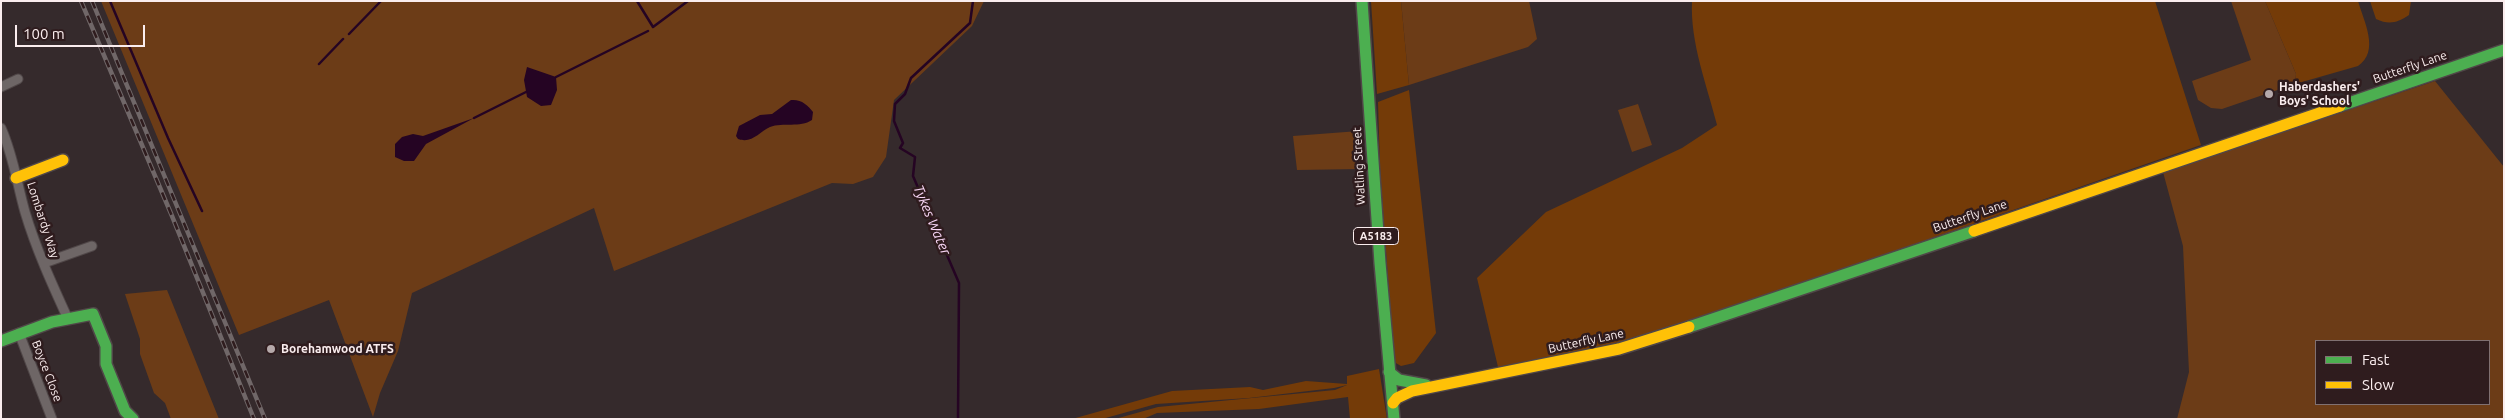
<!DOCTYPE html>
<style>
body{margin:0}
#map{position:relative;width:2505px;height:420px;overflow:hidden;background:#352a2c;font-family:Ubuntu,sans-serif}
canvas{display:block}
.frame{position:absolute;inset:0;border:2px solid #faedee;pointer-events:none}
.legend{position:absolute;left:2315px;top:340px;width:175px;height:65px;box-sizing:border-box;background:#2f1c1e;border:1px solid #807071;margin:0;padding:6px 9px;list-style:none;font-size:15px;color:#faedee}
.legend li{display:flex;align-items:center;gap:10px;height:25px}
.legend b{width:25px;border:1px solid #807071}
.scale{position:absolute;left:15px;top:25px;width:130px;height:22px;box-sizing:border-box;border:2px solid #faedee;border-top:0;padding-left:6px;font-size:15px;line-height:18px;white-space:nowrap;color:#faedee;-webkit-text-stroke:4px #2f1c1e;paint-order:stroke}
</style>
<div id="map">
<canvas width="2505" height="420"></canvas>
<div class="frame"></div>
<ul class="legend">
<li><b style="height:6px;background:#4caf50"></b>Fast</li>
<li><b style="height:6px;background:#ffc107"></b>Slow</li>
</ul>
<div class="scale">100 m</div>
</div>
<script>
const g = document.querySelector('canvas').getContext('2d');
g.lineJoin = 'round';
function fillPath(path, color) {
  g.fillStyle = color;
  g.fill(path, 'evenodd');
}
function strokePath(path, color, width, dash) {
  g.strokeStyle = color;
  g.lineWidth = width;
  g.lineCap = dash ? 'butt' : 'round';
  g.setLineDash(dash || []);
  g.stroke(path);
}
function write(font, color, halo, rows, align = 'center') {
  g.font = font + ' Ubuntu,sans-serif';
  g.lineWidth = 5;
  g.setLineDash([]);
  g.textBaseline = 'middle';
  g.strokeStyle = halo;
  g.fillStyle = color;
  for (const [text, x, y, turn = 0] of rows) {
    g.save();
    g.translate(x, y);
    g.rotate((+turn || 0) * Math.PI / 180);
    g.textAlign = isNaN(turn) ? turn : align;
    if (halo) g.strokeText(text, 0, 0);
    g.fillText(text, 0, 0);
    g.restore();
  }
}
const green = new Path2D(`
 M101 1H984L972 26 894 100 886 157 873 177 853 184 832 183 614 271 594 208 412 293 398 351 380 393 373 417 329 300 239 335Z
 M1401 1H1529L1537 39 1528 47 1409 85Z
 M2231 1H2265L2296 74 2295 84 2222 109 2211 108 2198 100 2192 81 2251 60Z
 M2435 81 2504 167V419H2177L2189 372 2183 246 2163 172ZM2316 341H2489V404H2316Z
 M1638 104 1652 145 1632 152 1618 110Z
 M1359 131 1361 169 1297 170 1293 136Z
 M167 290 219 419H171L165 403 154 393 140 354V339L125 294Z`);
const forest = new Path2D(`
 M1371 1H1401L1409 85 1377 94Z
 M1692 1H2155L2201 145 1724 310 1616 343 1498 367 1477 278 1546 212 1682 148 1717 125C1707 85 1690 43 1692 1Z
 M2265 1H2358C2364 22 2380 51 2358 66L2295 84 2296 74Z
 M2370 1H2411L2409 15C2397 23 2389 25 2376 19Z
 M1409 90 1436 333 1414 363 1401 366 1394 362 1380 168 1378 102Z
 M1379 369 1387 419H1350L1348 397 1259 409 1157 413 1143 419H1115L1158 407 1335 390 1347 385 1334 388 1249 398 1156 404 1102 419H1072L1172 391 1250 387 1263 390 1306 381 1347 384V376Z`);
const water = new Path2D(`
 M527 67 556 77 557 90 551 105 541 106 527 97 524 80Z
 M791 100C801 99 808 105 813 112L812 120C800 128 783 122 770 127 759 132 752 144 738 139L736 136 739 126 760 115 772 114Z
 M474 118 426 144 414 161H404L395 157V144L402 137 413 134 423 136Z`);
const stream = new Path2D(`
 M110 1 168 138 202 211
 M637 1 653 27 688 1
 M349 34 381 1
 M319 64 343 39
 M556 77 648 31
 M474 118 526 92
 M958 419 959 283 913 176 915 157 900 148 903 143 894 121 895 104 905 94 911 78 970 23 973 1`);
const street = new Path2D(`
 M1 87 18 79
 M1 128C13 154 17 184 25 212 36 249 52 284 68 319
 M44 263 92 246
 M19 333 52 419`);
const fast = new Path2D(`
 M1362 1 1380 263 1394 419
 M2340 106 2504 50
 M1689 327 1974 231
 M1 341 52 322 93 314 106 346V364L125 411 133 419
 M1389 372 1399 380 1426 385`);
const slow = new Path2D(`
 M16 178 63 160
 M1974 231 2340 106
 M1393 403 1397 398 1412 391 1619 349 1689 327`);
const rail = new Path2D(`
 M81 1 172 216 254 419
 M92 1 265 419`);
const markers = [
 [2269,94,5,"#b5a9aa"],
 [271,349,5,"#b5a9aa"]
];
const shields = [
 [1376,236,45]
];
const shieldNames = [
 ["A5183",1376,236]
];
const streetNames = [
 ["Butterfly Lane",2410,67,-19],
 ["Watling Street",1359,166,-93],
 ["Butterfly Lane",1970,216,-19],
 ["Lombardy Way",43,220,72],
 ["Butterfly Lane",1586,341,-12],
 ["Boyce Close",47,371,69]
];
const poiNames = [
 ["Haberdashers'",2279,87],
 ["Boys' School",2279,101],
 ["Borehamwood ATFS",281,349]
];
const waterNames = [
 ["Tykes Water",932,220,67]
];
fillPath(green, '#6c3c17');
fillPath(forest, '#743b08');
fillPath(water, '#250423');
strokePath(stream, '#250423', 2.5);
strokePath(street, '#504748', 11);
strokePath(fast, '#504748', 14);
strokePath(slow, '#504748', 14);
strokePath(street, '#6e6666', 9);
strokePath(fast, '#4caf50', 11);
strokePath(slow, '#ffc107', 11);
strokePath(rail, '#706768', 4.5);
strokePath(rail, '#2f1c1e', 2.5, [8]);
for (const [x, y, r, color] of markers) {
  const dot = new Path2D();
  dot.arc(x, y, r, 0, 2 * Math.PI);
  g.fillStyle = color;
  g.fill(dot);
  strokePath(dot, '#2f1c1e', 2);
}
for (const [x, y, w] of shields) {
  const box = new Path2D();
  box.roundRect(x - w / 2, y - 8.5, w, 17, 4);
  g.fillStyle = '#2f1c1e';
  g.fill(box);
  strokePath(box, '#faedee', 1);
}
write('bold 11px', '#faedee', null, shieldNames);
write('12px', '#faedee', '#2f1c1e', streetNames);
write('bold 12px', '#faedee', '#2f1c1e', poiNames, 'left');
write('italic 14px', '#f8d6f5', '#2f1c1e', waterNames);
</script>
